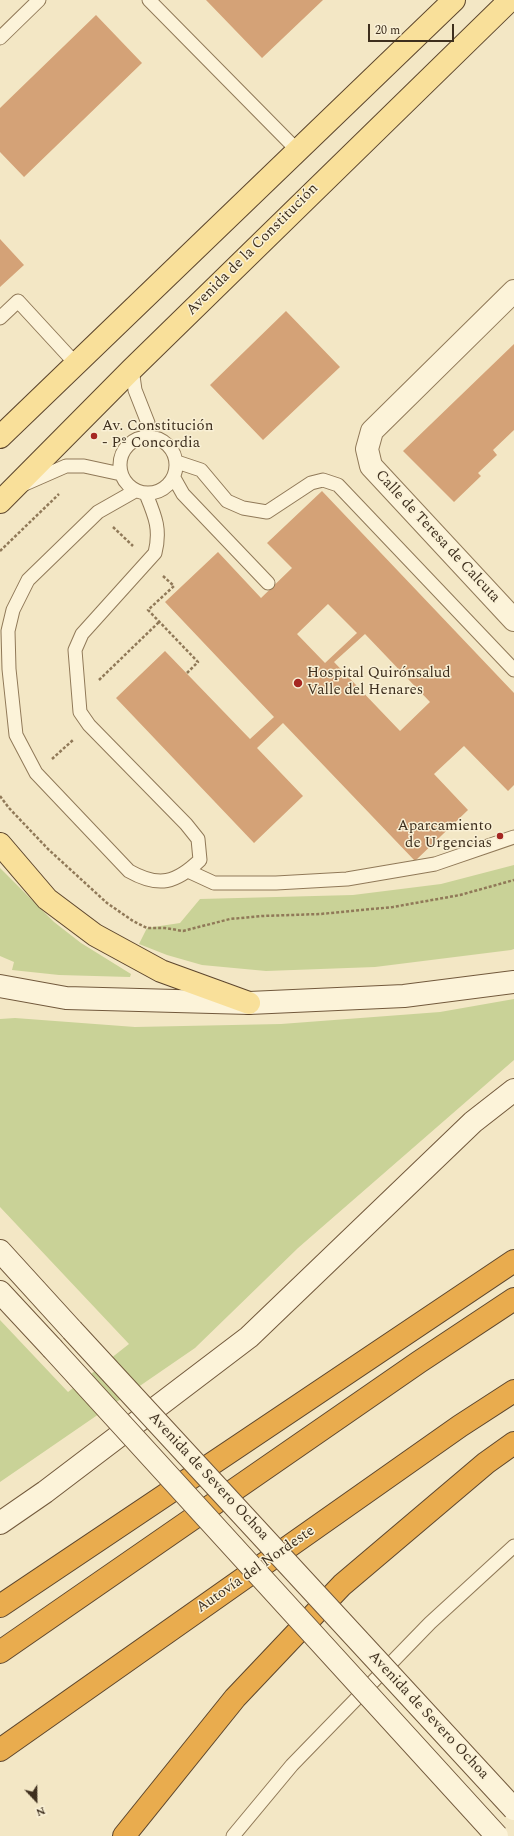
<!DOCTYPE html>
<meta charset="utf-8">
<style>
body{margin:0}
#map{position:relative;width:514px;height:1836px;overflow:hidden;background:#f3e7c5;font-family:Spectral,serif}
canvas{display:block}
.north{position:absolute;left:16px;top:1780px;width:40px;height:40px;-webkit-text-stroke:3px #f9f0d5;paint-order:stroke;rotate:158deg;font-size:11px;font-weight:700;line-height:16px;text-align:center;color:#3e2f1e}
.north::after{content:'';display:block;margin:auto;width:14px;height:18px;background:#3e2f1e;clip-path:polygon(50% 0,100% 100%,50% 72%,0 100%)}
.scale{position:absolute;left:368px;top:24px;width:86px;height:18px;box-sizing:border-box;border:2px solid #3e2f1e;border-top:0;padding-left:5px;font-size:12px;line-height:14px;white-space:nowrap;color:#3e2f1e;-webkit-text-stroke:3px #f9f0d5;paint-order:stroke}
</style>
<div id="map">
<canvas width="514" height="1836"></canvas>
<div class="north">N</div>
<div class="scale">20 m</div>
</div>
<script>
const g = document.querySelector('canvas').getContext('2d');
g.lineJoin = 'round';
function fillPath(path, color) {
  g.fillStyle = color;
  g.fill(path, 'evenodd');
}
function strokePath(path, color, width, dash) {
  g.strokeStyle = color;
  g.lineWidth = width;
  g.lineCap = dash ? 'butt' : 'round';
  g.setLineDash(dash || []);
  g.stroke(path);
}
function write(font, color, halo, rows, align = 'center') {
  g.font = font + ' Spectral,serif';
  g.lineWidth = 3;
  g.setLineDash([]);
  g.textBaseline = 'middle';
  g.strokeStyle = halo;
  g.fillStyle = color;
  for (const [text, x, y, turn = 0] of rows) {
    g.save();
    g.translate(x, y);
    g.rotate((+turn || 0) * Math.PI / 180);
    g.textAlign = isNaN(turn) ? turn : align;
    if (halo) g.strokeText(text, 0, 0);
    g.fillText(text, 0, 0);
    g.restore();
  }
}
const green = new Path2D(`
 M514 865V949L511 950 375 967 266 971 202 965 167 955 139 944 147 928 180 923 200 899 353 895 441 884Z
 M0 868 54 922 81 943 131 974 130 977 59 975 12 970 14 962 0 956Z
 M514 999V1060L298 1248 195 1348 0 1482V1320L68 1392 129 1344 0 1207V1019L15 1018 135 1027 281 1024 440 1012Z`);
const building = new Path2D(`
 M206 0H323L262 58Z
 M96 15 142 63 24 177 0 152V108Z
 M0 239 24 265 0 287Z
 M286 311 340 367 263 440 210 385Z
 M514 344V430L493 450 497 455 478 473 481 476 454 502 403 451Z
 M322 491 514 693V785L508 791 464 746 434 774 468 810 415 861 283 723 257 748 303 796 254 843 116 698 165 651 250 739 274 717 165 602 218 552 261 598 292 568 267 543ZM328 604 357 633 325 663 297 634ZM365 634 430 702 400 731 334 662Z`);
const path = new Path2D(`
 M113 527 133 546
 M0 551 59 494
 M163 576 174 586 148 610 198 662 187 673
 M99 680 159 622
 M52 759 73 740
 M0 796 9 808 48 849 107 903 133 921 147 928H165L183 931 230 919 262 916 320 914 393 907 460 895 514 880`);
const lane = new Path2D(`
 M149 0 297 150
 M0 38 39 0
 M0 318 18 301 76 364
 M132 369 135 390 148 423 146 437
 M120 465a28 28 0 1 1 56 0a28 28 0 1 1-56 0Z
 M177 462 201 470 227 501 243 508 267 512 311 483 323 480 338 485 514 670
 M174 478 183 494 268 583
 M25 484 66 466H84L121 474
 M135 491 98 512 28 580 13 610 8 631 9 669 16 735 36 773 129 871C159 888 176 883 200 860L198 839 186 824 89 725 80 712 75 650 82 634 155 553C161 529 155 516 146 494
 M188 871 214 883H276L347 879 435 864 514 837
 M233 1836 292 1765 430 1623 514 1546`);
const street = new Path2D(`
 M514 291 372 431 367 449 371 466 514 620`);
const secondary = new Path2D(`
 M0 986 66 998 249 1003 404 996 514 982
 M0 1251 72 1330
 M0 1292 52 1348
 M0 1523 45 1492 249 1337 473 1122 514 1090`);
const primary = new Path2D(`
 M0 437 454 0
 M0 502 132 369 510 0
 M0 844 47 899 95 935 161 971 249 1003`);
const highway = new Path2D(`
 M0 1606 514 1261
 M0 1652 419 1362 514 1299
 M0 1750 460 1426 514 1391
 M124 1836 235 1698 342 1585 486 1463 514 1443`);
const secondaryBridge = new Path2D(`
 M72 1330 514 1809
 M52 1348 497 1836`);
const markers = [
 [94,436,4,"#a52722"],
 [298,683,5,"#a52722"],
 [500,836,4,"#a52722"]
];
const streetNames = [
 ["Avenida de la Constitución",253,250,-45],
 ["Calle de Teresa de Calcuta",437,537,47],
 ["Avenida de Severo Ochoa",208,1477,47],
 ["Autovía del Nordeste",256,1570,-35],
 ["Avenida de Severo Ochoa",428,1716,47]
];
const poiNames = [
 ["Av. Constitución",102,427],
 ["- Pº Concordia",102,444],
 ["Hospital Quirónsalud",307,674],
 ["Valle del Henares",307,691],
 ["Aparcamiento",492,827,"right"],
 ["de Urgencias",492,844,"right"]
];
fillPath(green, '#c9d297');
fillPath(building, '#d4a277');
strokePath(lane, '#907958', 15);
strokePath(street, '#907958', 24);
strokePath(secondary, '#72593c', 24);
strokePath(primary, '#5d462d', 24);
strokePath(highway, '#5d462d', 24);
strokePath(path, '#907958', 2.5, [3, 2]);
strokePath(lane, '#fcf3d9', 13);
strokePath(street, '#fcf3d9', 22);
strokePath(secondary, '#fcf3d9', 22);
strokePath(primary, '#f9e09a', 22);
strokePath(highway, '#e9ac4e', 22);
strokePath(secondaryBridge, '#72593c', 24, []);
strokePath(secondaryBridge, '#fcf3d9', 22);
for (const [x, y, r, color] of markers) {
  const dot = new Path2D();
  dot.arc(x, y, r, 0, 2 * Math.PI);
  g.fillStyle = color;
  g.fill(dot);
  strokePath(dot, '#f9f0d5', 1.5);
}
write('15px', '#3e2f1e', '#f9f0d5', streetNames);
write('15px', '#3e2f1e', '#f9f0d5', poiNames, 'left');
</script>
